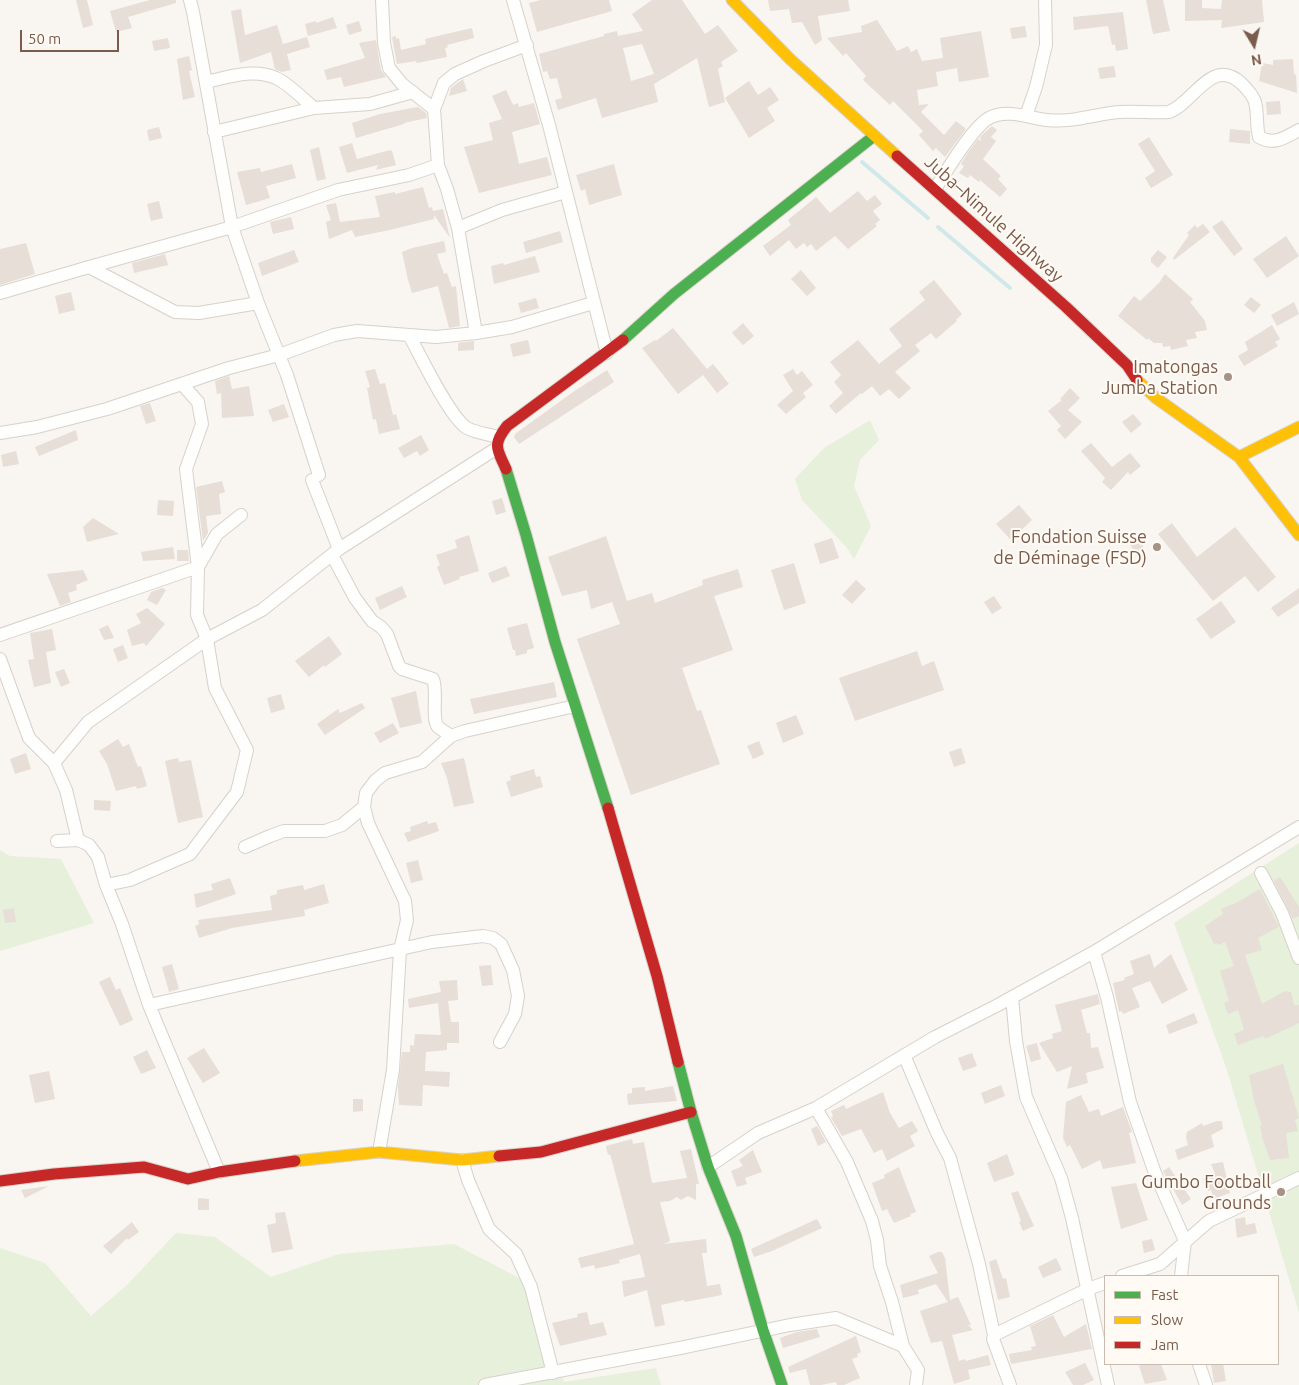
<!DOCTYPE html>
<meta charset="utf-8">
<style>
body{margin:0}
#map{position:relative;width:1299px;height:1385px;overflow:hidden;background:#f9f5f0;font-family:Ubuntu,sans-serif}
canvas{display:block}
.legend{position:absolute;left:1104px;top:1275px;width:175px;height:90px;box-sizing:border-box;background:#fffaf3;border:1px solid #cabbb1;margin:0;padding:6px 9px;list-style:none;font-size:15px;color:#7a5c4d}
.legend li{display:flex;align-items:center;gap:10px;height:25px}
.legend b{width:25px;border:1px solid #cabbb1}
.north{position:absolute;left:1229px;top:20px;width:50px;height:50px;-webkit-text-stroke:4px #fffaf3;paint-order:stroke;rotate:171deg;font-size:14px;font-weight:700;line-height:20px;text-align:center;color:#7a5c4d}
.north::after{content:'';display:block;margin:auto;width:18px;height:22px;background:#7a5c4d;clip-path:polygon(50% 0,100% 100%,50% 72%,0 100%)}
.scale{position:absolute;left:20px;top:30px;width:99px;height:22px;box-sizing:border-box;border:2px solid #7a5c4d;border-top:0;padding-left:6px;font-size:15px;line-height:18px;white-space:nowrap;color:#7a5c4d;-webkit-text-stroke:4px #fffaf3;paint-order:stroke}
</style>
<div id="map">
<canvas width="1299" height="1385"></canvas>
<ul class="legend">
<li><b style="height:6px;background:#4caf50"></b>Fast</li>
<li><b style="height:6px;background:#ffc107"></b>Slow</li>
<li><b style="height:6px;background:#c62828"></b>Jam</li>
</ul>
<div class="north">N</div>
<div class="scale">50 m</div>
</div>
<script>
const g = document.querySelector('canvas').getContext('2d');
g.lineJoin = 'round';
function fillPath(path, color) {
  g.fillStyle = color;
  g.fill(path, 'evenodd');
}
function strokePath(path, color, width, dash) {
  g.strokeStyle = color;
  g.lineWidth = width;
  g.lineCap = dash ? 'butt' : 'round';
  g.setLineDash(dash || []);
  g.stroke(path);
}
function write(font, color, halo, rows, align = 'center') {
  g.font = font + ' Ubuntu,sans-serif';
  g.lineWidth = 4;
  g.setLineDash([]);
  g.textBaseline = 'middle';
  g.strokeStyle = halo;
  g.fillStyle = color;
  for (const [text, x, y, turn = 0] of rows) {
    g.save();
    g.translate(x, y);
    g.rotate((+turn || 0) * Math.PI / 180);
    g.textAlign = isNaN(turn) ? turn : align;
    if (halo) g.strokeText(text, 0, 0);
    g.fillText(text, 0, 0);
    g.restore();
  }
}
const green = new Path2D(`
 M870 420 879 440 860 460 854 486 871 526 854 559 847 548 802 500 795 479 824 448Z
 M1299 843V1313L1227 1070 1174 923Z
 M0 850 10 856 61 859 94 923 0 951Z
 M176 1233 215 1237 271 1277 339 1254 454 1244 527 1282 564 1382 656 1368 661 1385H0V1248L45 1263 91 1316 128 1284Z`);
const stream = new Path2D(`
 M862 162 928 218
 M938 227 1010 288`);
const building = new Path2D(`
 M76 0H87L93 25 83 28Z
 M150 0H176V3L128 17 132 28 116 32 110 11Z
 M541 0H609L612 11 537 32 529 3Z
 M652 0H682L705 34 718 25 738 51 721 62 723 66 718 69 725 102 709 107 697 58 654 84 658 102 602 118 596 98 558 110 555 100 562 98 557 78 550 79 547 71 543 72 539 54 604 36V34L617 31 618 36 643 31 632 14ZM642 44 654 74 631 81 623 48Z
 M768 0H848L850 11 818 16 822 40 815 45 802 22 792 23 789 9 770 11Z
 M1146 0H1163L1170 31 1153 34Z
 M1185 0H1202V8L1221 9 1222 0H1262L1264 22 1221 28 1222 20 1185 21Z
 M241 9 245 35 277 25 283 44 307 37 310 47 287 54 291 70 282 72 275 69 271 52 240 63 231 11Z
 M1123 12 1128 49 1116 51 1115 44 1112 45 1108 26 1074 30 1073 17Z
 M333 17 337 28 308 36 305 24 316 21V23Z
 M877 20 897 51 908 46 911 52 917 49 922 61 943 58 940 38 981 31 989 77 959 82 957 68 936 72 938 86 917 90 919 105 929 104 921 112 944 135 956 121 966 129 945 157 936 148 933 151 919 135 923 131 893 101 890 105 863 80 866 76 846 53 843 56 827 38 862 32 861 26Z
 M359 21 362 31 349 35 346 25Z
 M1025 26 1027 37 1012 39 1010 28Z
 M472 28 474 38 447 45 448 47 445 48 447 57 417 63 416 61 397 64 392 37 396 36V39L399 38 401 50 426 44 425 39Z
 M168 38 170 48 154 51 152 41Z
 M376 40 381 70 386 77 344 87 341 77 327 80 324 70 365 58 359 43Z
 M189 56 192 70 189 71 195 97 183 100 177 59Z
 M1293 59 1294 75 1296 74 1297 93 1259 81 1262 63 1273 65V60Z
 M1114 66 1116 77 1100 79 1098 68Z
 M463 79 467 91 449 96 451 88Z
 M749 81 758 95 770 87 779 100 767 108 775 121 749 138 725 98Z
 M506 90 513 105 518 103 519 107 534 103 540 124 512 132 519 164 547 157 552 175 479 193 464 147 493 140 489 123 502 119 492 96Z
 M1280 101 1281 114 1267 115 1266 102Z
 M418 107 426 113 427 118 404 123V124L356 138 352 123 380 114Z
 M992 126 997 130 991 137 996 141 983 159 1001 176 998 179 1007 189 1000 197 980 180 979 182 970 175 968 178 959 173 964 166 961 164 967 154 978 139 981 141 980 137 983 134Z
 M159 127 162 138 149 141 147 130Z
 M1230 129 1250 131V144L1229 142Z
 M1149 137 1173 175 1151 188 1145 178 1155 171 1138 144Z
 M352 143 357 159 390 150 392 151 396 165 376 170 378 165 347 173 339 147Z
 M319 147 326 179 317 181 310 150Z
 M292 164 296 178 266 186 270 198 246 205 237 172 260 168 261 172Z
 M614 164 622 195 589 205 585 189 581 191 576 175Z
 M423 187 429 208 432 207 433 211 443 209 450 238 434 215V219L390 230 355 237 352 230 329 239 326 222 331 220 326 205 336 203 340 222 380 217 375 196 395 192V194Z
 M858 191 867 201 875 195 882 204 873 211 880 220 875 224 877 226 848 249 835 236 816 251 811 244 807 247 804 243 796 249 789 240 770 256 763 246 791 225 788 220 816 197 830 213Z
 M159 201 163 218 151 221 147 204Z
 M291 217 294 229 273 234 270 222Z
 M1222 220 1243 249 1234 256 1212 227Z
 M1203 224 1210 232 1174 260 1173 258 1189 235 1187 233 1195 225 1197 228Z
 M560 231 563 242 526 253 523 242Z
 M1286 236 1299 256 1267 278 1253 259Z
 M444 241 446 252 437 254 444 274 447 273 452 287 456 286 460 326 449 328 438 286 412 293 408 280 402 252 412 248Z
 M26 243 35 274 0 285V249Z
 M294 250 299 262 262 276 258 263Z
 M1158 250 1167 257 1158 268 1151 262V258Z
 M165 254 168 265 134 273 132 263Z
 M535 256 540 272 494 284 491 266 503 263 504 265Z
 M801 270 816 288 807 296 791 279Z
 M1165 274 1193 299 1190 302 1205 321 1207 330 1195 332 1197 338 1186 340 1188 346 1171 350 1170 346 1163 347 1162 343H1154L1148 338 1147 340 1118 316 1134 296 1140 301 1159 283Z
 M934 280 962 314 956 320 957 321 936 339 931 333 915 345 920 351 895 372 911 388 899 399 889 389 880 396 872 386 862 394 861 393 836 414 829 406 843 393 834 382 841 375 830 362 858 340 879 364 902 346 889 329 925 300 919 292Z
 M71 292 75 310 59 314 55 296Z
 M1251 297 1261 305 1254 313 1244 305Z
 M536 298 539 308 521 313 518 303Z
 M1294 302 1299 314 1277 326 1271 315Z
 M743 323 754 336 743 345 732 333Z
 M1272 325 1280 339 1275 342 1278 346 1244 366 1238 356 1248 350 1245 342Z
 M673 328 707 369 713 364 729 384 717 393 703 375 678 394 642 348 655 340 656 341Z
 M528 340 531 353 513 357 510 344Z
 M474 341V350L458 351V343Z
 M375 369 380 384 385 383 393 415 396 414 400 429 379 434 376 419 373 420 367 388 370 387 365 371Z
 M793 369 797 375 802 371 813 385 803 393 806 397 786 414 777 405 793 391 783 375Z
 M607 370 614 382 519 444 514 437 515 434 573 392Z
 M229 376 232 389 249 386 254 416 222 418 221 393 217 394 215 381Z
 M1070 388 1080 398 1068 410 1082 422 1065 439 1057 430 1061 426 1048 411 1062 400 1060 399Z
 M150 403 156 421 146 424 140 406Z
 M284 404 289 417 273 422 268 410Z
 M1133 414 1142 424 1131 433 1122 422Z
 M76 430 78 440 39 456 35 447Z
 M421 435 429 450 420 456 417 451 404 458 398 448Z
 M1091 443 1112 467 1130 453 1141 466 1130 475 1128 472 1111 490 1102 482 1105 478 1081 451Z
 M16 451 19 464 3 467 1 455Z
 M222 481 225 492 219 494 221 514 206 516 208 533 203 541 196 487Z
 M502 498 506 512 496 515 492 501Z
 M158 500 174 501 173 516 157 515Z
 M1019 505 1032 520 1011 540 996 524Z
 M93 518 119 534 87 542 83 527Z
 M1172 523 1197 557 1235 527 1276 577 1258 592 1245 576 1213 601 1158 534Z
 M1136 534 1144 548 1136 554 1127 540Z
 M469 535 479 571 459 577 460 579 444 585 437 567 440 565 436 555 457 548 455 540Z
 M606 536 627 601 652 593 655 603 703 585 702 580 738 569 743 587 714 596 733 650 682 668 697 711 701 710 720 764 631 795 577 639 620 624 612 602 591 609 587 590 562 596 548 557Z
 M832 538 839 558 820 564 814 544Z
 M173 547 175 559 143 561 141 552Z
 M177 550H188L189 561H177Z
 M794 563 806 603 784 610 771 570Z
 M506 566 510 576 492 583 488 573Z
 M83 570 88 580 76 585 77 590 68 593 71 602 60 606 47 574Z
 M856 580 866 589 852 604 842 595Z
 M402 586 407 597 380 610 375 598Z
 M162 588 166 590 157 605 147 600 151 592Z
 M1299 588V603L1278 617 1271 608Z
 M994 596 1002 608 992 614 984 602Z
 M1221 601 1236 622 1211 639 1196 619Z
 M147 608 165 624 146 646 144 643 132 646 127 630 141 623 136 614Z
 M527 623 534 648 527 650V653L516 656 515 650H513L507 628Z
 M108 625 114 638 104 640 99 629Z
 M52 629 56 650 46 652 51 683 34 687 28 660 34 659 30 633Z
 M329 636 342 654 325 667 324 665 309 677 295 661Z
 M123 645 128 658 118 662 113 649Z
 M917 651 922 666 934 661 944 690 855 721 839 678Z
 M64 669 70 683 61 687 55 672Z
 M554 682 557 697 474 714 470 699Z
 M416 691 422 723 400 728 391 698Z
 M281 694 285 709 271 713 267 698Z
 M362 703 365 708 325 735 317 724 338 709 340 713Z
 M796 715 804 734 783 743 776 723Z
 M393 723 399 733 380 743 374 733Z
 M118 739 123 747 129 744 138 767 141 766 147 786 137 789 136 786 116 791 107 764 99 751Z
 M759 741 764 754 753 759 747 746Z
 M961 748 966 763 954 767 949 752Z
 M26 753 31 769 15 774 10 759Z
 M178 758 179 762 191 760 203 817 178 823 165 761Z
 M464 758 474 803 454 807 447 778 441 763Z
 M534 769 536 777 540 776 543 787 511 797 506 782 511 780 510 776Z
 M94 800 111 801 110 811 94 810Z
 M427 821 428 824 436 822 439 831 408 842 404 833 411 831 410 827Z
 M418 860 423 880 411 883 406 863Z
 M1280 877 1299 907V916L1293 919 1274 881Z
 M230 878 236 894 196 908 194 894 213 890 211 884Z
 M324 884 329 903 304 910 305 916 232 928 199 938 195 926 199 924 198 920 272 910 270 896 277 894V890L303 885 304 890Z
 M1260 889 1279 927 1258 938 1262 950 1245 955 1262 1004 1285 991 1291 992 1294 1005H1299V1023L1265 1039 1264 1036 1238 1045 1234 1034 1244 1030 1238 1010 1228 1014 1224 1003 1229 1001 1220 971 1234 966 1225 942 1218 945 1217 943 1214 944 1205 926 1223 914 1221 909 1236 903Z
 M14 908 16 922 5 923 3 910Z
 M1150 954 1154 968 1171 954 1188 990 1162 1004 1150 981 1132 988 1140 1007 1123 1014 1122 1011 1119 1012 1113 983 1125 980 1124 978 1134 974 1130 961Z
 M172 964 179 989 169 992 162 967Z
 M491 965 493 985 482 986 479 966Z
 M110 977 116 990 120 988 133 1020 120 1026 99 982Z
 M457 980 458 1000 448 1001 451 1022H459V1043H447V1050L426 1052 425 1071 450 1072 449 1087 423 1085 422 1106 399 1105 398 1087 402 1052H410V1045L414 1046 415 1034 441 1035 438 1003 409 1008 408 999 441 992 439 981Z
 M1098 994 1100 1004 1081 1010 1087 1033H1090L1091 1048 1098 1047 1104 1068 1086 1073 1088 1083 1067 1089 1072 1066 1057 1072 1039 1043 1053 1038 1052 1034 1062 1031 1055 1005Z
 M1194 1013 1198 1023 1169 1034 1166 1025Z
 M1037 1043 1041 1059 1031 1062 1026 1046Z
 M204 1048 220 1073 203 1083 187 1058Z
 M147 1050 156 1068 141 1074 133 1057Z
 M972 1053 977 1066 963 1071 958 1058Z
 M1283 1064 1299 1118 1295 1120 1298 1131 1286 1133 1289 1158 1270 1160 1262 1137 1260 1125H1262L1254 1101 1249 1075Z
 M49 1071 55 1099 35 1103 29 1075Z
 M1001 1085 1005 1096 985 1104 981 1093Z
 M673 1086 677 1101 628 1105 627 1094 632 1093V1088L645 1087V1091Z
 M883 1092 890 1113 899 1128 912 1121 918 1131 910 1136 915 1146 887 1161 882 1149 874 1153 861 1129 842 1136 831 1118 833 1116 831 1111 844 1105 846 1109Z
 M1081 1095 1089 1112 1099 1109 1101 1116 1123 1107 1132 1132 1129 1133 1136 1163 1103 1169 1100 1160 1082 1169 1070 1145 1067 1147 1063 1138 1066 1102Z
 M353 1099H363V1111L353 1112Z
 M1217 1121H1222L1223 1129 1211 1135 1214 1147 1178 1160 1175 1150 1188 1145 1186 1137 1187 1132 1202 1123 1203 1126Z
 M817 1126 826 1142 818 1146 811 1129Z
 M632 1139 633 1144 644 1142 652 1183 687 1178 680 1151 691 1149 699 1184H696V1200L688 1196 681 1200 677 1197 670 1201 660 1202 670 1241 664 1244 706 1239 707 1253H702L707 1286 720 1284 722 1295 685 1302 684 1300 661 1305 665 1325 655 1327 647 1290 624 1297 622 1281 645 1277 640 1254 619 1260 620 1263 595 1269 594 1265 581 1268 578 1258 634 1244 612 1161 610 1154 608 1155 606 1146Z
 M753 1150 762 1172 745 1178 747 1184 737 1187 731 1171 743 1166 739 1160Z
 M1007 1154 1014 1173V1175L994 1182 987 1163Z
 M1223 1162 1230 1193 1213 1199 1211 1190 1208 1191 1203 1179 1215 1174 1211 1164Z
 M899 1167 916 1212 910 1214 911 1216 894 1223 887 1209 882 1211 872 1183 885 1178 884 1175Z
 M1169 1167 1191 1199 1182 1205 1163 1171Z
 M1136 1183 1148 1220 1121 1229 1111 1187Z
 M49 1186 25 1198 21 1190Z
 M1018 1191 1034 1226 1023 1231 1019 1222 1021 1221 1011 1193Z
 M198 1198 209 1199V1210H198Z
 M285 1212 293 1249 272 1253 267 1225 276 1223 275 1213Z
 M1245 1217 1246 1225 1255 1223 1257 1233 1237 1238 1235 1219Z
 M817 1219 822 1228 772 1251 754 1257 751 1249Z
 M132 1222 139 1232 128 1240 127 1238 111 1254 103 1246Z
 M1152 1239 1155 1250 1144 1253 1142 1241Z
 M938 1252H942L945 1258 950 1300 958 1297 971 1325H968L973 1330 952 1335 959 1361 965 1359 966 1361 988 1355 991 1365 968 1370 970 1379 954 1384 942 1341 931 1343 920 1311 948 1302 936 1284 918 1290 919 1294 903 1298 900 1285 938 1273 929 1256Z
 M1056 1258 1062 1270 1043 1278 1038 1267Z
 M996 1259 1003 1279 1006 1278 1010 1297 998 1300 989 1262Z
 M587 1312 590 1325 603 1322 607 1335 560 1346 552 1323 578 1317 577 1314Z
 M1053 1315 1064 1337 1086 1324 1092 1349 1011 1364 1009 1354 1032 1350 1031 1347 1036 1346 1030 1326Z
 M817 1329 820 1337 783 1348 780 1338 797 1332Z
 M856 1336 861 1352 857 1354 858 1357 852 1359 860 1378 844 1385H837L836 1382 821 1385H810L806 1369 790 1373 788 1367Z
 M1085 1363 1094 1380 1083 1385H1073L1065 1372Z
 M1145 1364H1161L1167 1380 1145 1384 1139 1366Z
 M1211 1364H1223L1226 1381 1214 1383Z`);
const street = new Path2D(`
 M190 0 193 12 232 227 258 303 287 375 319 475
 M382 0 384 43 389 68 402 84 434 109
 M513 0 549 125 607 353
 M206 82C229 77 253 68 276 78 289 84 302 98 314 108
 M1026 116 1036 87 1046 45 1045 0
 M214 132 314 108 370 104 413 92
 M935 189C946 172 974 124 991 117 1008 109 1030 118 1047 120 1072 123 1095 114 1119 112 1136 111 1153 113 1169 112 1194 103 1212 55 1242 84 1247 89 1253 95 1255 102 1258 113 1256 125 1259 137 1274 146 1286 137 1299 130
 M458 228 502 210 566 192
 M89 267 232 227 338 190 409 175 438 165
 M0 293 89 267 175 312 199 313 258 303
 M476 333 458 228 447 189 438 165 434 109 444 83 455 74 484 61 527 45
 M409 335C420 355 450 418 467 428 476 433 488 434 498 437
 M182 384 198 402 202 424 186 469 198 567 217 534 241 515
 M0 433 37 427 107 409 229 368 279 355 334 335 357 331 436 337 476 333 512 327 593 303
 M312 480 339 549
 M332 555 355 598 372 621 381 627 387 634 399 666 402 669 433 679C438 692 431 718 438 727 442 730 447 733 451 736
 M0 635 198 567 197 615 207 639 215 688 247 750 237 792 190 854 130 880 106 885
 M0 659 29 738 54 763 66 790 78 840
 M54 763 88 722 207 639 262 610 339 549 497 448
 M57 841 78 840 89 845 98 857 106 885 122 924 149 1005
 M245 847 270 836 284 831H325L342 825 364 807
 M1261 873 1282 913 1299 958
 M1094 952 1107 997 1130 1102 1155 1173 1185 1241 1181 1276
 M1012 997 1016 1041 1026 1097 1061 1178 1072 1218 1108 1385
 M904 1055 937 1133 950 1158 979 1264 994 1335 993 1339 1010 1385
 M816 1108 847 1162 872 1221 877 1240 880 1266 892 1302 903 1346 918 1370 916 1385
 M379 1152 393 1070 400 950 407 920 405 901 368 823 364 807 366 793 375 781 385 773 422 762 451 736 465 731 575 706
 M462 1160 468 1180 489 1229 516 1254 531 1287 553 1373
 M708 1167 758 1133 816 1108 935 1037 998 1005 1094 952 1299 827
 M219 1172 149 1005 432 942 483 936 493 938 501 944 513 970 518 996 515 1014 500 1042
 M1122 1276 1160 1264 1209 1221 1299 1178
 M994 1335 1088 1289 1105 1283
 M1199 1364 1206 1385
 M485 1385 680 1348 790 1325 836 1318 903 1346`);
const fast = new Path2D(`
 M623 340 674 294 874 136
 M506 469 526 535 555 642 608 808
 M678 1062 691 1112 708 1167 736 1236 763 1330 782 1385`);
const slow = new Path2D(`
 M732 0 790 59 897 156
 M1137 380 1156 398 1239 457 1299 535
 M1239 457 1299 427
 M295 1161 379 1152 462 1160 499 1156`);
const jam = new Path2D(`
 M897 156 1066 307 1127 365 1137 380
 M506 469C497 449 492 445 507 426L623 340
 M608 808 657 976 678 1062
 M499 1156 541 1152 691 1112
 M0 1181 54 1174 144 1167 188 1179 219 1172 295 1161`);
const markers = [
 [1228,377,5,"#a69286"],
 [1157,547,5,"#a69286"],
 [1281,1192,5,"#a69286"]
];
const streetNames = [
 ["Juba–Nimule Highway",994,219,42]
];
const poiNames = [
 ["Imatongas",1218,367],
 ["Jumba Station",1218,388],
 ["Fondation Suisse",1147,537],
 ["de Déminage (FSD)",1147,558],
 ["Gumbo Football",1271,1182],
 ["Grounds",1271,1203]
];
fillPath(green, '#e7f0db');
strokePath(stream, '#d0e8ea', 4);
fillPath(building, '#e6ded7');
strokePath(street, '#d7d1cb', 14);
strokePath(fast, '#d9d2cb', 13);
strokePath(slow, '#d9d2cb', 13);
strokePath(jam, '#d9d2cb', 13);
strokePath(street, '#fefefd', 12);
strokePath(fast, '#4caf50', 11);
strokePath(slow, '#ffc107', 11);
strokePath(jam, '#c62828', 11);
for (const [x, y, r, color] of markers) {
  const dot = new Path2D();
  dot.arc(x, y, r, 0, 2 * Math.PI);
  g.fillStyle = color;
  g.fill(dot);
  strokePath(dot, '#fffaf3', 2);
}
write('18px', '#7a5c4d', '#fffaf3', streetNames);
write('18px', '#7a5c4d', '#fffaf3', poiNames, 'right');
</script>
